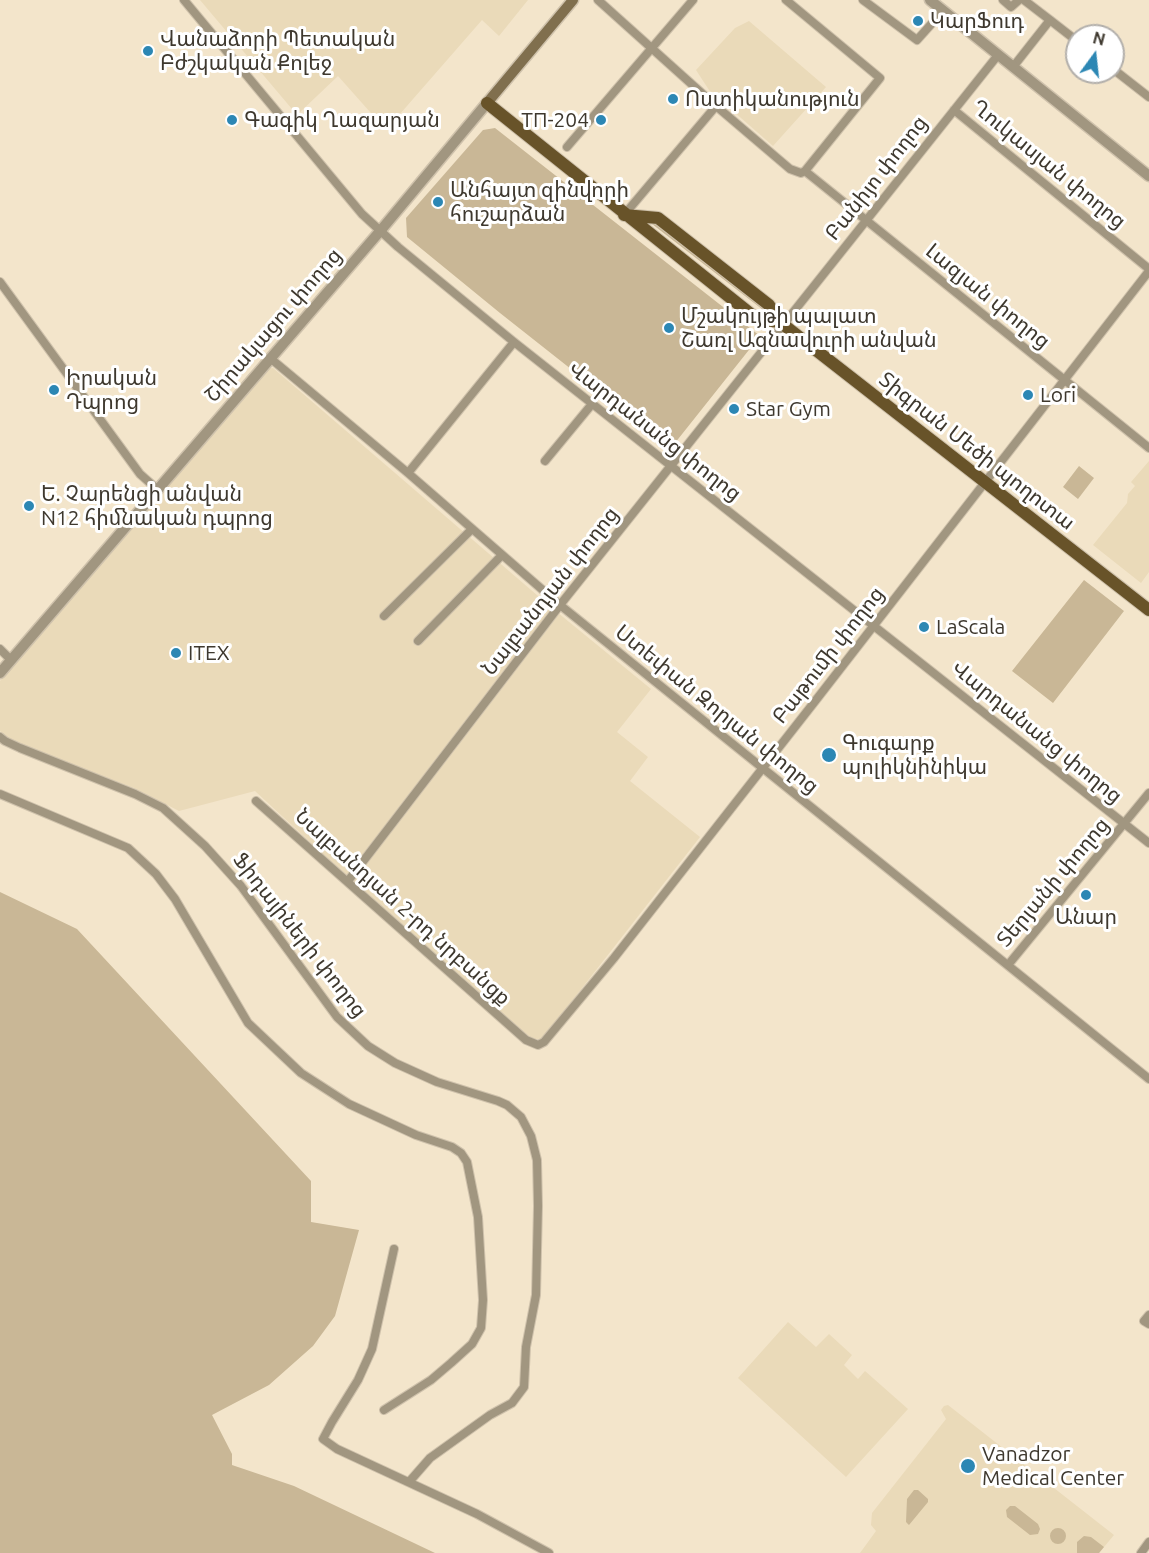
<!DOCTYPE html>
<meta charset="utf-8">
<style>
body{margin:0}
#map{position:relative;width:1149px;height:1553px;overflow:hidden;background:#f3e5cb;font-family:Ubuntu,sans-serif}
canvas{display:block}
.north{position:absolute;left:1065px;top:24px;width:60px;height:60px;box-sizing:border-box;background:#fff;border:2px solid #b2afab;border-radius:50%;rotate:15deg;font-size:16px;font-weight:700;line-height:24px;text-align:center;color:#3e382e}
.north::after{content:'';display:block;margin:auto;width:21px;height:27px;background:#2c87b4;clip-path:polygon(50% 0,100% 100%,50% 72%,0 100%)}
</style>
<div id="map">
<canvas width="1149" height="1553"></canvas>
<div class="north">N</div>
</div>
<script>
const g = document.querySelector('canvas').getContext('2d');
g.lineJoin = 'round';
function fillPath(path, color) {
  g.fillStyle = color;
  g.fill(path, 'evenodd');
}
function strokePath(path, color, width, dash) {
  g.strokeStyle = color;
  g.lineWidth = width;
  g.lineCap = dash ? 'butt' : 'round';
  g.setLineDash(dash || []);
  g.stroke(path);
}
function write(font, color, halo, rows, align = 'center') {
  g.font = font + ' Ubuntu,"Noto Sans Armenian",sans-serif';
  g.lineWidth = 6;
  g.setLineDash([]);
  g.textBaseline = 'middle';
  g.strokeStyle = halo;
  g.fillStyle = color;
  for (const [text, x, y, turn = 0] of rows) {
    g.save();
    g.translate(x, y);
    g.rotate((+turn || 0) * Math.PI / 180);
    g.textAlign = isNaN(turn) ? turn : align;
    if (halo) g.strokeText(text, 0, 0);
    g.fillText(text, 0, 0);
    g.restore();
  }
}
const built = new Path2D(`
 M200 0H528L499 36 482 20 386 130 338 76 297 115Z
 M749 21 826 87 773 146 709 90 696 70 735 28Z
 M273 368 552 608 651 689 617 732 648 757 630 781 700 837 543 1038 533 1040 354 883 255 791 179 811 134 788 6 739 0 731V681L264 369Z
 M1149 461V572L1141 583 1093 545 1127 503 1128 494 1135 486 1131 482Z
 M788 1322 816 1347 829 1334 852 1355 844 1365 858 1379 865 1371 908 1409 846 1477 738 1378Z
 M948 1405 1114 1535 1099 1553H860L876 1531 871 1525 872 1513 946 1419 941 1410 944 1406Z`);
const green = new Path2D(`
 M495 128 760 336 671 448 500 313 407 237 406 218 483 130Z
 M654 222 768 311 767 313 652 224Z
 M1079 466 1094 478 1078 499 1063 487Z
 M1084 580 1124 611 1053 703 1012 671Z
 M0 892 77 929 311 1181V1222L359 1230 335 1316 313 1346 269 1385 212 1415 232 1454V1465L294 1486 435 1553H0Z
 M914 1490H918L928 1499V1502L909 1525 906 1522 907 1499Z
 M1010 1506H1015L1038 1524 1040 1529 1038 1534 1030 1535 1007 1517 1006 1510Z
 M1050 1536a8 8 0 1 1 16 0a8 8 0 1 1-16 0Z
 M1084 1536 1091 1537 1104 1547 1099 1553H1077V1542Z`);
const minor = new Path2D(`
 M184 0 362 214 398 247 514 342 1149 843
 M598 0 716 106 790 169 801 173 805 171 880 78 786 0
 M863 0 917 40 943 11
 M1003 0 1011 7 1019 0
 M1024 0 1050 20
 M1013 67 1050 20 1077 41
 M1113 69 1149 97
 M954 110 1149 269
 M567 147 693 0
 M805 171 1149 448
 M624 215 716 106
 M0 282 140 474 158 490
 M270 358 408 473 560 605 1149 1079
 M545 461 592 404
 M408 473 514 342
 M384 616 472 529
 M418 641 502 555
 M0 649 11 660
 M0 737 5 741 20 748 135 794 163 808 205 846 241 886 337 1017 368 1046 395 1063 437 1082 498 1101 507 1105 521 1117 531 1136 537 1160 538 1206 536 1295 526 1347 524 1387 512 1403 490 1415 430 1458 409 1482
 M0 794 128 848 156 874 175 899 248 1023 301 1073 349 1104 416 1135 452 1147 461 1153 467 1162 478 1217 483 1300 481 1328 472 1344 451 1363 431 1380 384 1410
 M256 801 526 1040 538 1045 544 1042 614 958 816 700 1149 271
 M348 881 560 605 998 55
 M1008 965 1149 793
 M394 1249 372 1349 358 1380 332 1422 323 1439 337 1449 477 1514 549 1553
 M1149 1315 1144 1321 1149 1324
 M1141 1553 1149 1542`);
const tertiary = new Path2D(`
 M930 0 1149 176
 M0 673 381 230 487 103`);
const secondary = new Path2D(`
 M487 103 573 0`);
const primary = new Path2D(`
 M487 103 757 319 780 322
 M624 215 658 218 769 305 780 322 1149 610`);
const markers = [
 [918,21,6,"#2c87b4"],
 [148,51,6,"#2c87b4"],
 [673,99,6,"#2c87b4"],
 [232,120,6,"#2c87b4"],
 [601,120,6,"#2c87b4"],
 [438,202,6,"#2c87b4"],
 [669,328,6,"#2c87b4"],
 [54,390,6,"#2c87b4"],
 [1028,395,6,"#2c87b4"],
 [734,409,6,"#2c87b4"],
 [29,506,6,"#2c87b4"],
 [924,627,6,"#2c87b4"],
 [176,653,6,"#2c87b4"],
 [829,755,8,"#2c87b4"],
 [1086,895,6,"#2c87b4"],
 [968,1466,8,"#2c87b4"]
];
const poiNames = [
 ["ԿարՖուդ",930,21],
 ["Վանաձորի Պետական",160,39],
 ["Բժշկական Քոլեջ",160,63],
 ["Ոստիկանություն",685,99],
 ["Գագիկ Ղազարյան",244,120],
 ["ТП-204",589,120,"right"],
 ["Անհայտ զինվորի",450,190],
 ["հուշարձան",450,214],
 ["Մշակույթի պալատ",681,316],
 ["Շառլ Ազնավուրի անվան",681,340],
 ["Իրական",66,378],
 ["Դպրոց",66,402],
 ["Lori",1040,395],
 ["Star Gym",746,409],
 ["Ե. Չարենցի անվան",41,494],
 ["N12 հիմնական դպրոց",41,518],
 ["LaScala",936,627],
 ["ITEX",188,653],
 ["Գուգարք",842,743],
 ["պոլիկնինիկա",842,767],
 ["Անար",1086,917,"center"],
 ["Vanadzor",982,1454],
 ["Medical Center",982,1478]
];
const streetNames = [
 ["Ղուկասյան փողոց",1049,164,39],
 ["Բանիյո փողոց",876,178,-52],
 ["Լազյան փողոց",988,296,39],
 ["Շիրակացու փողոց",273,325,-49],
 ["Վարդանանց փողոց",655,431,38],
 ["Տիգրան Մեծի պողոտա",977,451,38],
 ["Նալբանդյան փողոց",550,591,-52],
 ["Բաթումի փողոց",828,655,-52],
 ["Ստեփան Զորյան փողոց",717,709,39],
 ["Վարդանանց փողոց",1037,732,39],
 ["Տերյանի փողոց",1053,882,-50],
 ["Նալբանդյան 2-րդ նրբանցք",403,907,42],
 ["Ֆիդայիների փողոց",300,935,52]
];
fillPath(built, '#eadab9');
fillPath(green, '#c9b796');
strokePath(minor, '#cfc2ac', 10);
strokePath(tertiary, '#cfc2ac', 13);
strokePath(secondary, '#cfc2ac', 13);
strokePath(primary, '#cfc2ac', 14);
strokePath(minor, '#a19680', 8);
strokePath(tertiary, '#a19680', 10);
strokePath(secondary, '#806f4e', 10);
strokePath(primary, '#685329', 12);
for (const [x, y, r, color] of markers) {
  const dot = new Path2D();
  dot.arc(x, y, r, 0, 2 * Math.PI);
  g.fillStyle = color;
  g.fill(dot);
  strokePath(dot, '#fff', 2);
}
write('21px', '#3e382e', '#fff', poiNames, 'left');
write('21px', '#3e382e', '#fff', streetNames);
</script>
